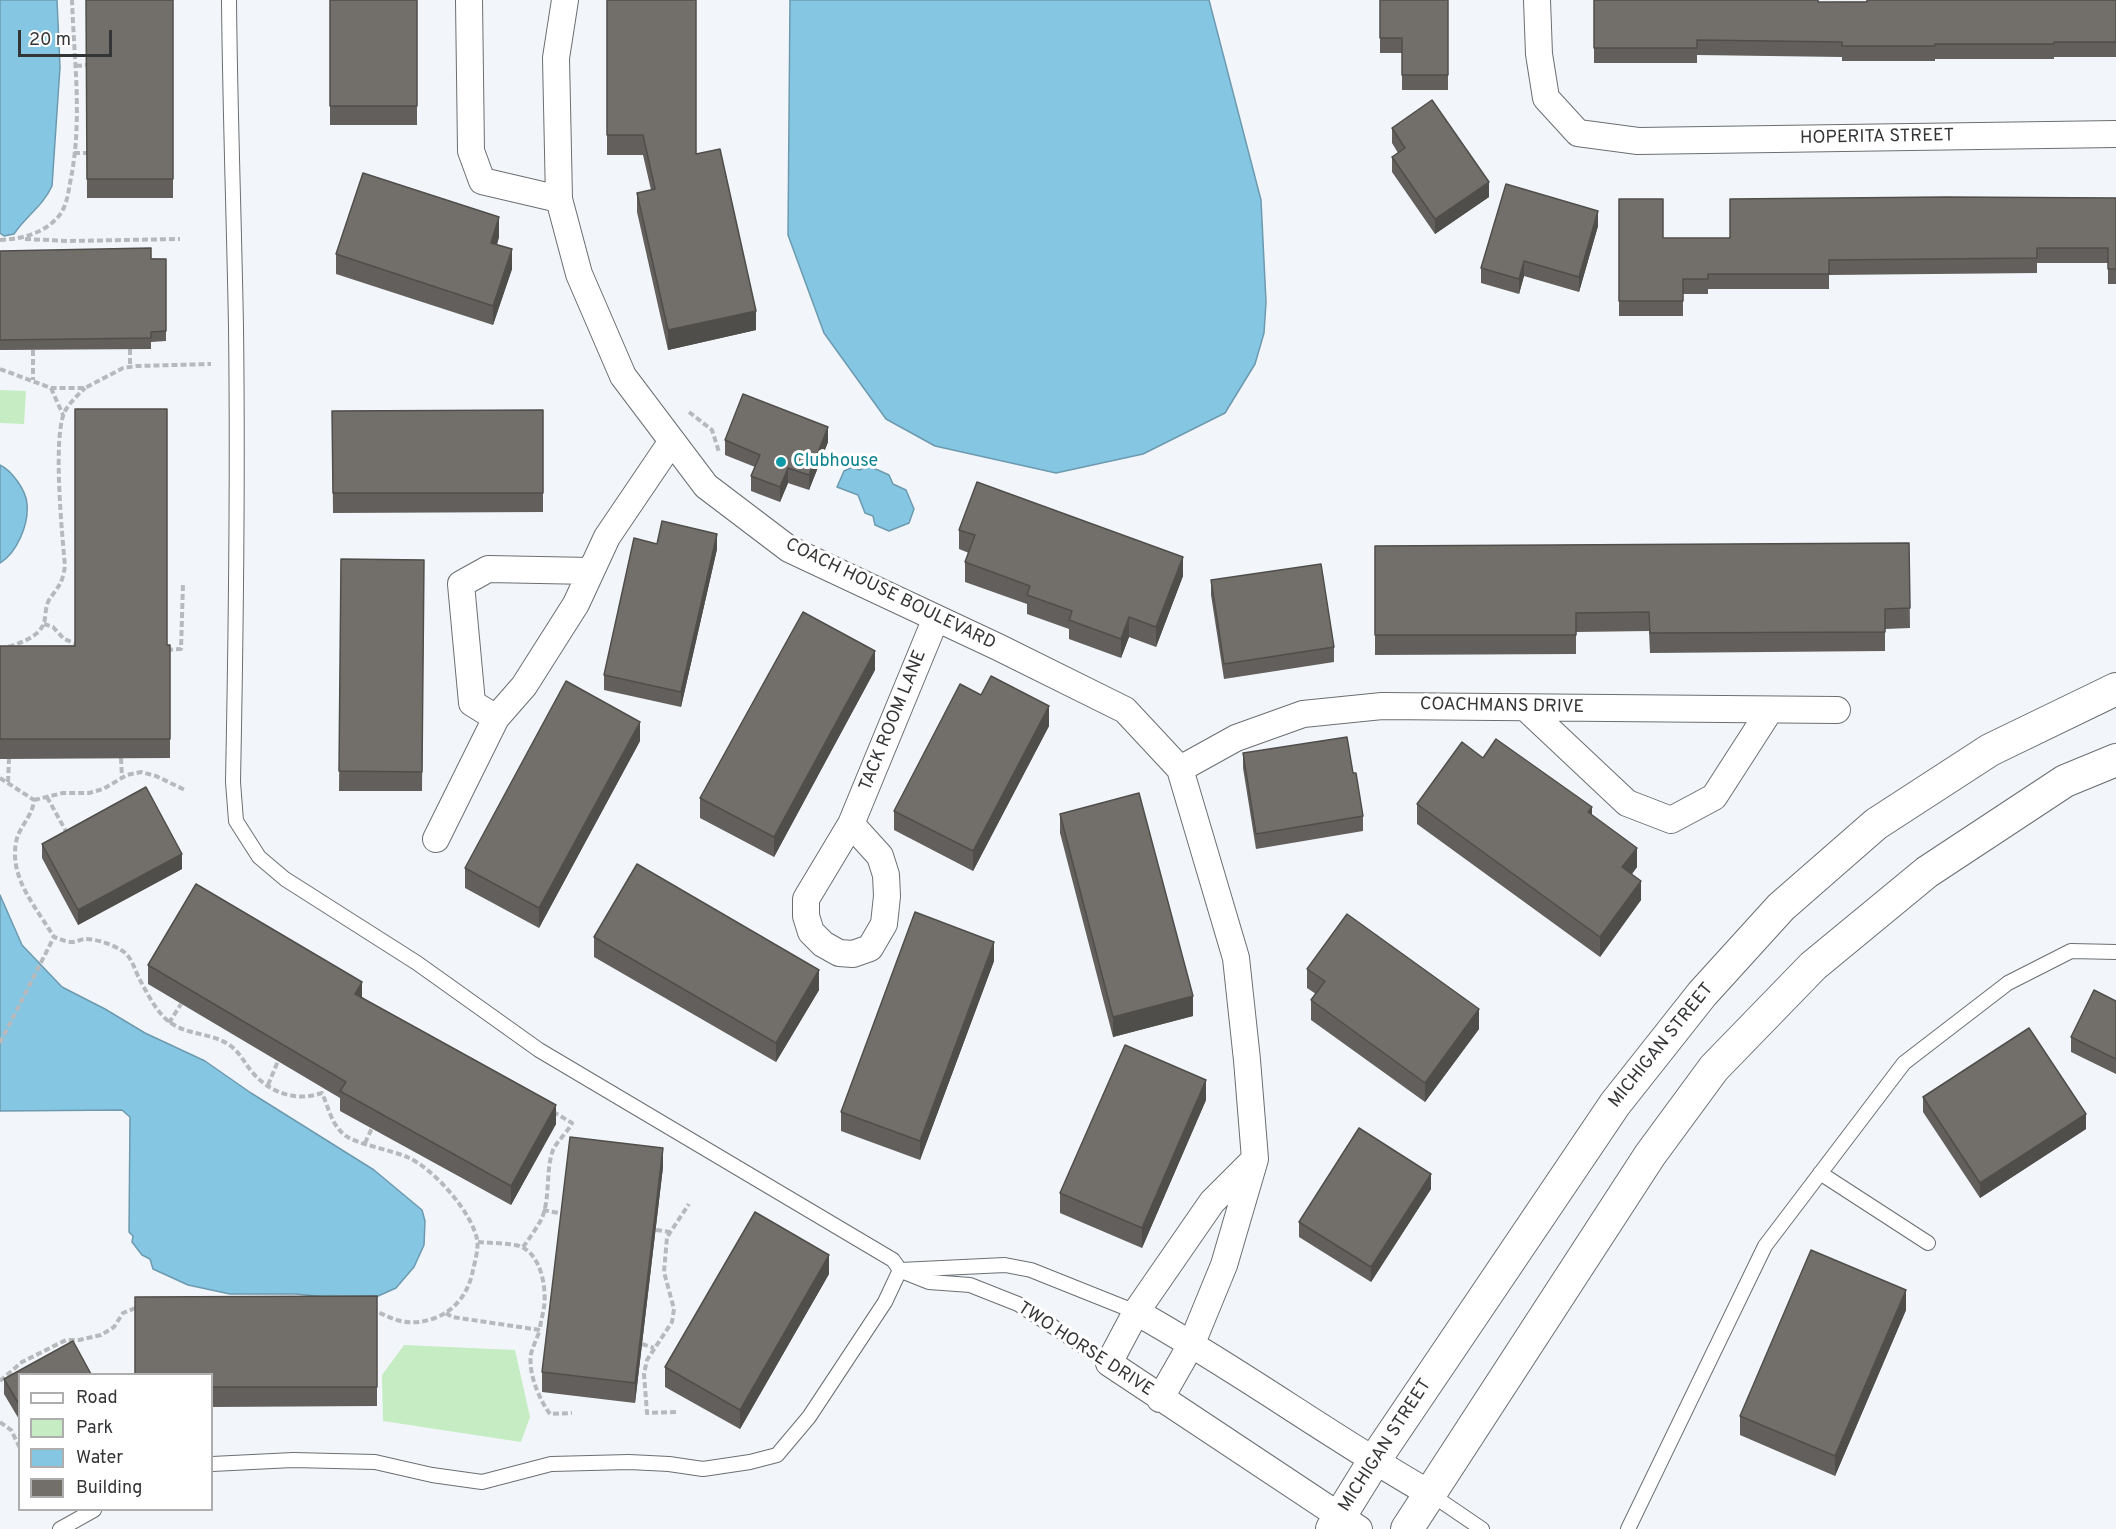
<!DOCTYPE html>
<style>
body{margin:0}
#map{position:relative;width:2116px;height:1529px;overflow:hidden;background:#f2f6fa;font-family:Overpass,sans-serif}
canvas{display:block}
.legend{position:absolute;left:18px;top:1373px;width:195px;height:138px;box-sizing:border-box;background:#fff;border:2px solid #aeaeaf;margin:0;padding:8px 10px;list-style:none;font-size:18px;color:#343537}
.legend li{display:flex;align-items:center;gap:12px;height:30px}
.legend b{width:30px;border:2px solid #aeaeaf}
.scale{position:absolute;left:18px;top:30px;width:94px;height:27px;box-sizing:border-box;border:3px solid #343537;border-top:0;padding-left:8px;font-size:18px;line-height:21px;white-space:nowrap;color:#343537;-webkit-text-stroke:4px #fff;paint-order:stroke}
</style>
<div id="map">
<canvas width="2116" height="1529"></canvas>
<ul class="legend">
<li><b style="height:8px;background:#fff"></b>Road</li>
<li><b style="height:16px;background:#c5ecc2"></b>Park</li>
<li><b style="height:16px;background:#85c6e3"></b>Water</li>
<li><b style="height:16px;background:#726f6b"></b>Building</li>
</ul>
<div class="scale">20 m</div>
</div>
<script>
const g = document.querySelector('canvas').getContext('2d');
g.lineJoin = 'round';
function fillPath(path, color) {
  g.fillStyle = color;
  g.fill(path, 'evenodd');
}
function strokePath(path, color, width, dash) {
  g.strokeStyle = color;
  g.lineWidth = width;
  g.lineCap = dash ? 'butt' : 'round';
  g.setLineDash(dash || []);
  g.stroke(path);
}
function write(font, color, halo, rows, align = 'center') {
  g.font = font + ' Overpass,sans-serif';
  g.lineWidth = 6;
  g.setLineDash([]);
  g.textBaseline = 'middle';
  g.strokeStyle = halo;
  g.fillStyle = color;
  for (const [text, x, y, turn = 0] of rows) {
    g.save();
    g.translate(x, y);
    g.rotate((+turn || 0) * Math.PI / 180);
    g.textAlign = isNaN(turn) ? turn : align;
    if (halo) g.strokeText(text, 0, 0);
    g.fillText(text, 0, 0);
    g.restore();
  }
}
const green = new Path2D(`
 M0 390 26 391 24 424 0 423Z
 M404 1345 515 1350 530 1417 521 1442 383 1421 382 1375Z`);
const water = new Path2D(`
 M0 0H57L60 67 52 186C43 206 26 216 14 234L4 236 0 233Z
 M790 0H1209L1261 200 1266 302 1264 333 1255 364 1225 413 1143 454 1056 473 935 446 886 419 824 333 788 235Z
 M0 465C12 471 26 490 27 504 29 524 17 553 0 563Z
 M869 466 889 475 893 484 906 490 914 509 909 523 889 531 875 525 873 516 865 513 858 495 837 487 844 471 853 467 859 470Z
 M0 895 22 945 62 987 105 1009 145 1033 205 1061 251 1093 374 1170 422 1210 425 1221 424 1245 414 1267 396 1288 367 1301 296 1294H230L188 1285 153 1269 150 1259 142 1255 132 1242 133 1236 129 1232 130 1117 122 1110 0 1111Z`);
const path = new Path2D(`
 M76 66 86 65
 M74 153H87
 M25 239 68 241 180 239
 M0 240C21 239 43 234 58 217 66 208 68 195 70 183 83 122 74 61 72 0
 M130 349V367
 M33 350V380
 M0 369 51 388H85L123 368 137 366 211 364
 M51 388 63 415
 M689 412 712 430 719 452
 M44 624 53 627 64 639 79 645
 M0 649C15 645 38 639 44 623 46 616 45 607 49 600 59 585 62 585 65 566 62 533 53 441 64 413 69 403 77 396 85 388
 M167 650 181 649 183 584
 M121 758 122 778
 M0 778 34 800C33 815 21 825 17 838 7 876 36 907 54 937 60 939 66 942 72 942 77 942 81 939 85 939 96 939 111 944 121 950 132 956 134 969 140 980 146 991 153 1005 162 1015 180 1036 207 1031 228 1044 239 1051 244 1062 252 1072 270 1093 296 1102 322 1093 329 1108 331 1125 346 1136 357 1144 391 1150 407 1157 433 1168 471 1211 477 1239 479 1248 475 1261 473 1270 469 1292 456 1310 435 1318 409 1327 396 1321 374 1310
 M8 782 9 759
 M47 797 67 833
 M34 800 63 793H89L103 789 127 775 141 772 156 776 185 790
 M169 1023 181 1004
 M0 1043 54 937
 M268 1085 278 1061
 M365 1143 372 1128
 M543 1210 564 1214
 M656 1230 670 1232
 M478 1242C490 1243 503 1243 515 1245 540 1249 547 1286 544 1307 543 1315 540 1323 540 1330
 M523 1247C529 1239 536 1229 541 1220 551 1199 545 1172 553 1150 557 1141 567 1133 572 1123L552 1111
 M446 1313 452 1317 540 1330C537 1338 533 1346 531 1354 528 1373 539 1399 550 1414L572 1413
 M642 1344 654 1348
 M0 1381 22 1362 66 1340H79L101 1335 114 1327 123 1313 138 1307
 M676 1412 647 1413 644 1374 647 1360 672 1322 674 1309 664 1272 667 1237 689 1204
 M0 1422 11 1430 20 1448`);
const service = new Path2D(`
 M1820 1173 1928 1243
 M900 1270 1005 1265 1031 1270 1136 1312
 M904 1272 929 1282 970 1285 1018 1304 1109 1363
 M212 1464 293 1460 375 1462 432 1475 482 1482 551 1464 629 1462 669 1464 703 1469 750 1462 777 1455 809 1417 885 1302 900 1270 893 1260 539 1050 417 963 285 879 259 857 236 821 233 782C236 631 238 479 236 327 234 218 230 109 229 0
 M1429 1493 1482 1529
 M60 1529 94 1510
 M1628 1529 1765 1246 1904 1063 2008 983 2071 951 2116 952`);
const minor = new Path2D(`
 M469 0 471 151 482 181 559 199
 M565 0 556 58 559 199 579 274 623 376 706 486 789 549 998 647 1125 710 1180 769 1236 958 1247 1060 1255 1159 1224 1265 1192 1343 1160 1399
 M1537 0 1539 54 1546 98 1578 133 1638 141 2116 134
 M591 571 488 569 461 584 472 703 496 718 524 686 576 604 607 537 672 441
 M1526 708 1627 803 1671 820 1714 797 1770 710
 M1180 769 1236 738 1303 714 1382 706 1837 710
 M851 824 880 856 886 875 887 896 884 924 870 948 853 954 839 953 823 944 811 932 806 916V899L851 824 936 618
 M436 839 496 718
 M1253 1161 1212 1202 1136 1312 1109 1363 1359 1529
 M1136 1312C1237 1368 1329 1436 1429 1493`);
const tertiary = new Path2D(`
 M1332 1529 1374 1461 1615 1104 1702 994 1781 907 1876 824 1990 750 2116 689
 M1407 1529 1650 1155 1714 1068 1813 966 1927 872 2065 781 2116 760`);
const wall = new Path2D(`
 M86 0H173V198H87Z
 M330 0H417V125H330Z
 M607 0 696 154 756 330 668 350 637 212V193L651 190 643 155H607Z
 M1380 0H1448V90H1402V53H1380Z
 M1594 0 1818 2 2116 0V57H2054V59H1935V61H1842V57L1697 55V63H1594Z
 M1392 128 1489 197 1435 234 1392 172V157L1398 153 1392 143Z
 M2116 198V284H2108V263H2037V273L1829 275V289H1708V294H1683V316H1619V199L1663 238H1730Z
 M1598 226 1579 292 1524 276 1519 294 1481 283V268Z
 M499 237 497 245 512 269 493 325 336 274V254Z
 M0 251 166 259V341L151 342V349L0 350Z
 M543 410V512L333 513 332 411Z
 M725 440 828 442 809 490 788 483 780 502 751 491V476L755 467 725 455Z
 M959 530 1183 576 1156 647 1129 637 1121 658 1069 639V629L1027 614V604L965 582V562L969 553 959 549Z
 M1909 543 1910 628 1885 629V651L1650 653 1649 631 1576 632V654L1375 655V546Z
 M657 544 717 549 681 707 604 690V675Z
 M341 559 424 560 422 791H339Z
 M1211 580 1334 647V662L1224 679 1211 595Z
 M167 645H170V758L0 759V646Z
 M875 670 774 857 700 818V798Z
 M981 695 1049 726 973 871 894 830V811Z
 M640 741 539 928 465 888V868Z
 M1243 753 1353 773 1363 816V831L1256 849 1243 768Z
 M1483 758 1592 815 1637 867 1632 874 1641 900 1600 957 1417 824V804Z
 M1060 814 1193 1016 1113 1037 1060 833Z
 M42 844 182 869 78 925 42 858Z
 M594 937 819 990 776 1062 594 957Z
 M994 961 920 1160 841 1131V1112Z
 M148 965 362 997 556 1124 511 1205 340 1111V1098L148 984Z
 M1307 969 1479 1029 1425 1102 1311 1020V1000L1316 994 1307 988Z
 M2116 1001V1074L2071 1052V1037Z
 M1923 1097 2086 1129 1980 1198 1923 1112Z
 M1206 1100 1142 1248 1060 1213V1193Z
 M663 1167 635 1403 542 1392V1372Z
 M1431 1189 1371 1282 1299 1237V1222Z
 M829 1274 740 1429 665 1387V1367Z
 M377 1296V1406L212 1407V1374Z
 M1906 1310 1835 1476 1740 1435V1416Z
 M20 1374V1421L4 1394V1379Z`);
const shadedWall = new Path2D(`
 M1489 182V197L1435 234V219Z
 M1598 211V226L1579 292V277Z
 M499 217V237L491 262V243Z
 M512 249V269L493 325V306Z
 M1524 261V276L1519 294V279Z
 M756 311V330L668 350V330Z
 M828 427V442L809 490V475Z
 M788 468V483L780 502V487Z
 M717 534V549L681 707V692Z
 M1183 557V576L1156 647V627Z
 M1129 617V637L1121 658V639Z
 M875 651V670L774 857V837Z
 M1049 706V726L973 871V851Z
 M640 722V741L539 928V908Z
 M1592 807V827L1588 812Z
 M1637 848V867L1622 887V867Z
 M182 854V869L78 925V910Z
 M1641 881V900L1600 957V937Z
 M994 942V961L920 1160V1141Z
 M819 970V990L776 1062V1043Z
 M362 982V1001L355 994Z
 M1193 996V1016L1113 1037V1017Z
 M1479 1009V1029L1425 1102V1083Z
 M1206 1080V1100L1142 1248V1228Z
 M556 1105V1124L511 1205V1186Z
 M2086 1114V1129L1980 1198V1183Z
 M663 1148V1167L635 1403V1383Z
 M1431 1174V1189L1371 1282V1267Z
 M829 1255V1274L740 1429V1410Z
 M1906 1290V1310L1835 1476V1456Z`);
const building = new Path2D(`
 M86 0H173V179H87Z
 M330 0H417V106H330Z
 M607 0H696V154L720 149 756 311 668 330 637 193 655 189 643 135H607Z
 M1380 0H1448V75H1402V38H1380Z
 M1594 0H1818V2H1867V0H2116V42H2054V44H1935V46H1842V42L1697 40V48H1594Z
 M1432 100 1489 182 1435 219 1392 157 1405 148 1392 128Z
 M363 173 499 217 491 243 512 249 493 306 336 254Z
 M1506 184 1598 211 1579 277 1524 261 1519 279 1481 268Z
 M1946 197 2116 198V269H2108V248H2037V258L1829 260V274H1708V279H1683V301H1619V199H1663V238H1730V199Z
 M151 248V259H166V331L151 332V338L0 340V251Z
 M743 394 828 427 809 475 788 468 780 487 751 476 760 455 725 440Z
 M75 409H167V645H170V739H0V646H75Z
 M543 410V493H333L332 411Z
 M977 482 1183 557 1156 627 1129 617 1121 639 1069 620 1072 611 1027 595 1030 586 965 562 975 535 959 530Z
 M662 521 717 534 681 692 604 675 634 538 657 544Z
 M1909 543 1910 608 1885 609V632L1650 633 1649 612 1576 613V635H1375V546Z
 M341 559 424 560 422 772 339 771Z
 M1321 564 1334 647 1224 664 1211 580Z
 M803 612 875 651 774 837 700 798Z
 M991 676 1049 706 973 851 894 811 960 684 981 695Z
 M566 681 640 722 539 908 465 868Z
 M1347 737 1353 773H1356L1363 816 1256 834 1243 753Z
 M1496 739 1592 807 1588 812 1637 848 1622 867 1641 881 1600 937 1417 804 1462 742 1483 758Z
 M146 787 182 854 78 910 42 844Z
 M1139 793 1193 996 1113 1017 1060 814Z
 M637 864 819 970 776 1043 594 937Z
 M196 884 362 982 355 994 556 1105 511 1186 340 1091 346 1082 148 965Z
 M915 912 994 942 920 1141 841 1112Z
 M1347 914 1479 1009 1425 1083 1311 1000 1325 981 1307 969Z
 M2094 990 2116 1001V1059L2071 1037Z
 M2029 1028 2086 1114 1980 1183 1923 1097Z
 M1125 1045 1206 1080 1142 1228 1060 1193Z
 M1359 1128 1431 1174 1371 1267 1299 1222Z
 M570 1137 663 1148 635 1383 542 1372Z
 M755 1212 829 1255 740 1410 665 1367Z
 M1811 1250 1906 1290 1835 1456 1740 1416Z
 M377 1296V1387H212V1374H135V1297Z
 M73 1341 91 1374H20V1406L4 1379Z`);
const markers = [
 [781,462,6,"#0f9aa8"]
];
const streetNames = [
 ["HOPERITA STREET",1877,138,-1],
 ["COACH HOUSE BOULEVARD",890,595,26],
 ["COACHMANS DRIVE",1502,707,1],
 ["TACK ROOM LANE",894,721,-68],
 ["MICHIGAN STREET",1662,1046,-51],
 ["TWO HORSE DRIVE",1085,1350,33],
 ["MICHIGAN STREET",1386,1446,-57]
];
const cultureNames = [
 ["Clubhouse",793,462]
];
fillPath(green, '#c5ecc2');
fillPath(water, '#85c6e3');
strokePath(water, '#6d9aaf', 1.5);
strokePath(service, '#6b6f72', 16);
strokePath(minor, '#6b6f72', 28);
strokePath(tertiary, '#6b6f72', 34);
strokePath(path, '#b7babd', 4, [6, 3]);
strokePath(service, '#fff', 14);
strokePath(minor, '#fff', 26);
strokePath(tertiary, '#fff', 32);
fillPath(wall, '#625f5c');
fillPath(shadedWall, '#504e4b');
fillPath(building, '#726f6b');
strokePath(building, '#504e4b', 1.5);
for (const [x, y, r, color] of markers) {
  const dot = new Path2D();
  dot.arc(x, y, r, 0, 2 * Math.PI);
  g.fillStyle = color;
  g.fill(dot);
  strokePath(dot, '#fff', 2);
}
write('18px', '#343537', '#fff', streetNames);
write('18px', '#0d838f', '#fff', cultureNames, 'left');
</script>
